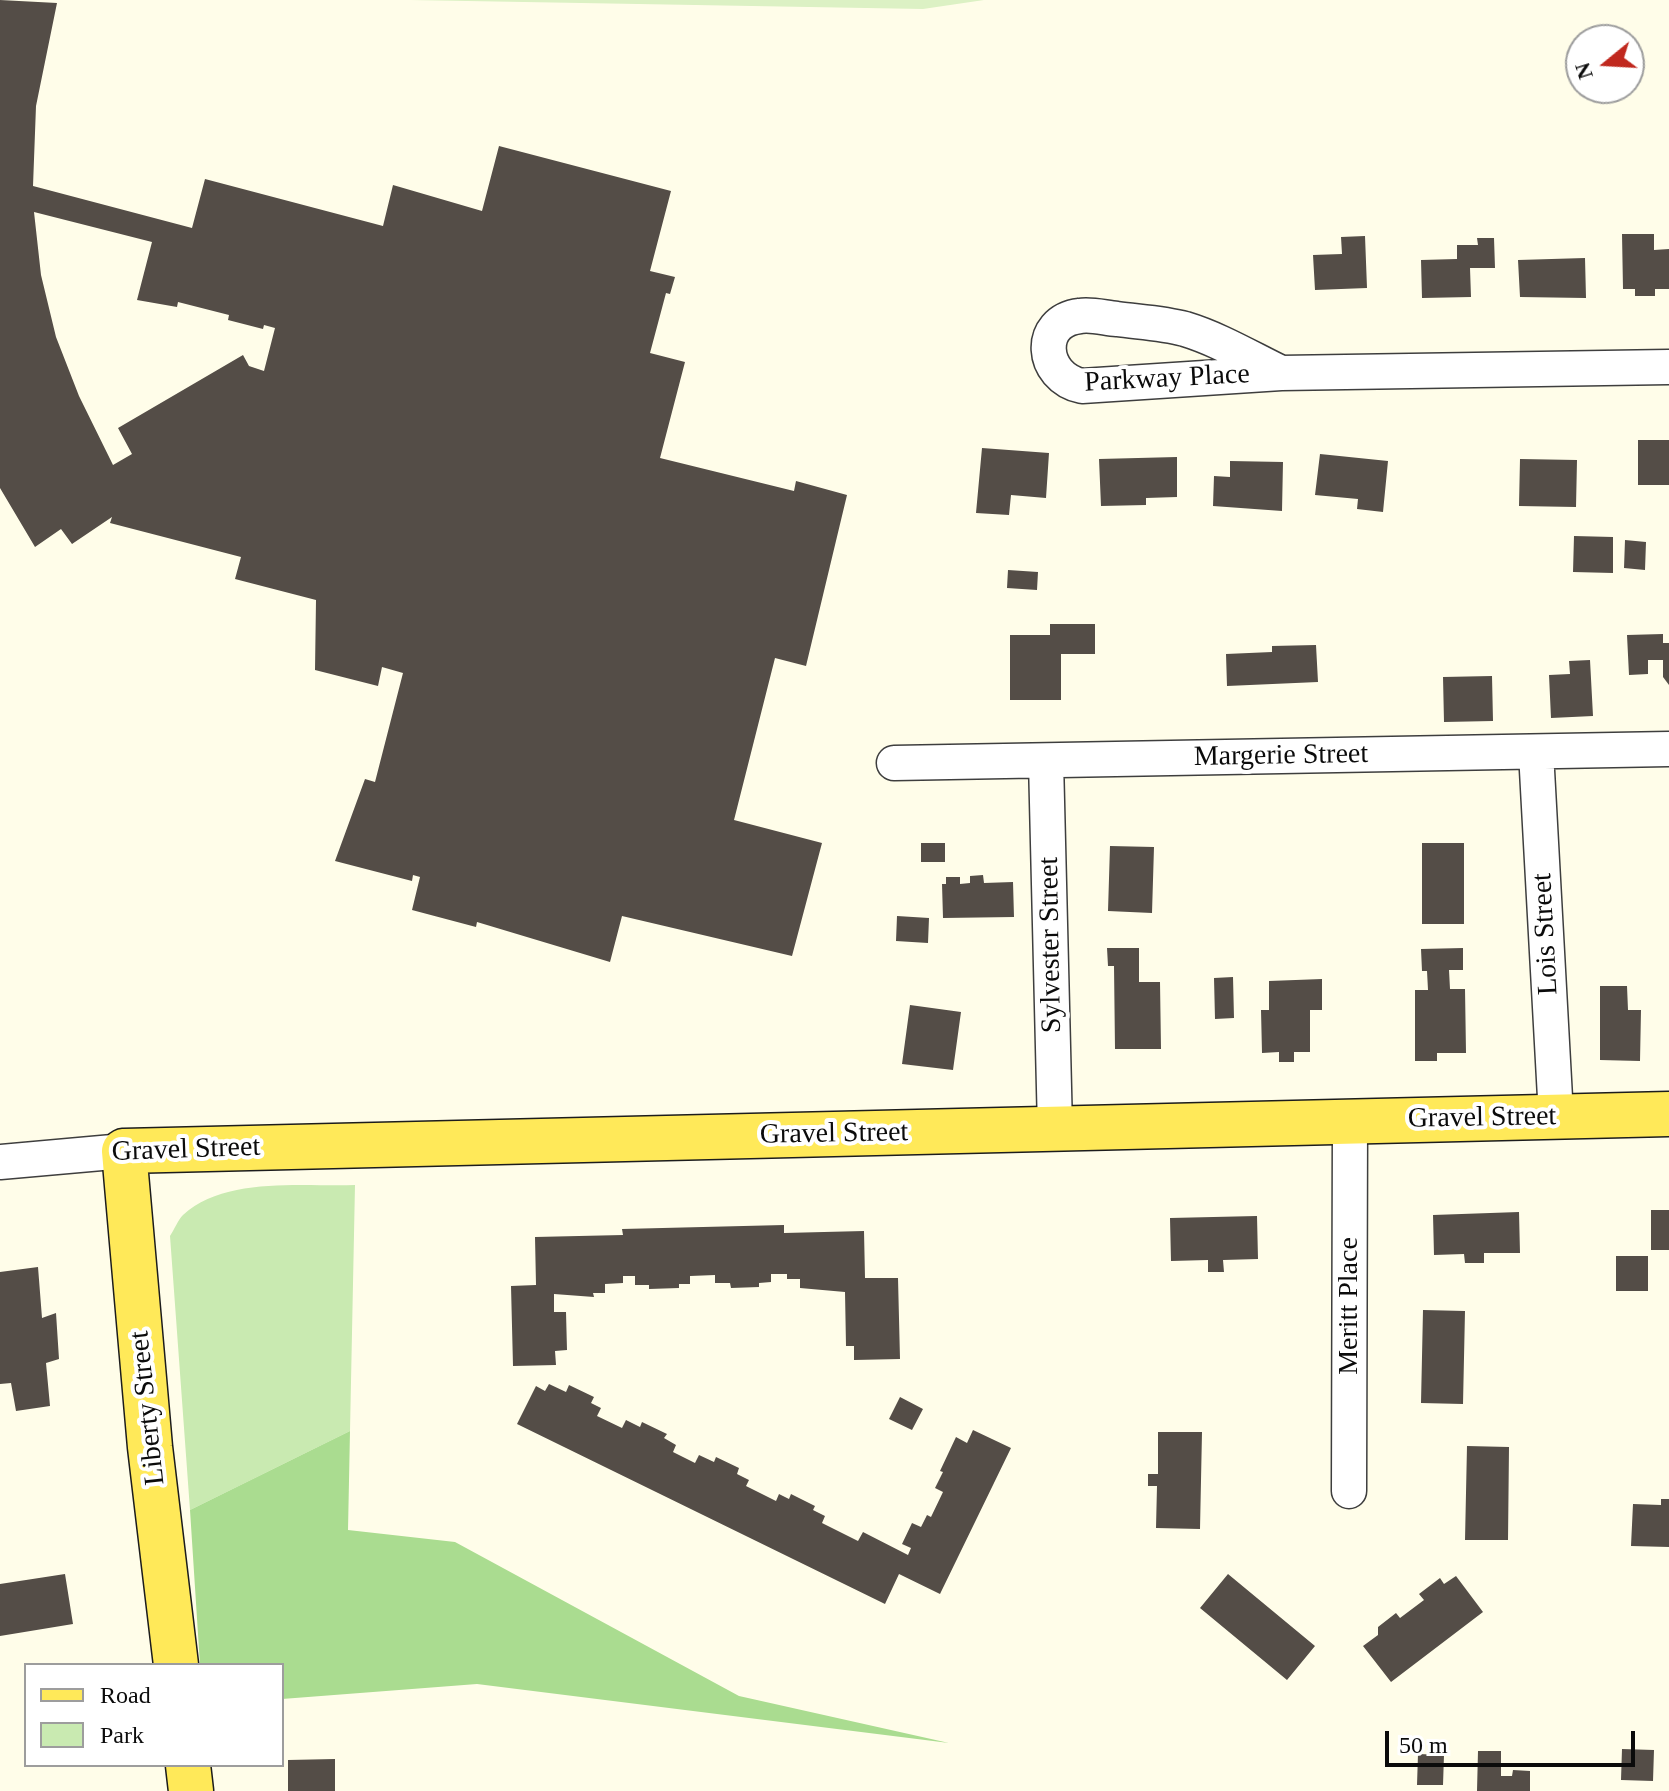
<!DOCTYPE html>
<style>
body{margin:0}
#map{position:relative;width:1669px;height:1791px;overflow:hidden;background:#fffde9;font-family:"Times New Roman",serif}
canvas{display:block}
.legend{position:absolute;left:24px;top:1663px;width:260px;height:104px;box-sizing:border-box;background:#fff;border:2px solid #9d9d9d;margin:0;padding:10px 14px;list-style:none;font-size:24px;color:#0b0b0b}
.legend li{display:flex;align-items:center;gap:16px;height:40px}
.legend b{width:40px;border:2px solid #9d9d9d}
.north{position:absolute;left:1565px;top:24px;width:80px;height:80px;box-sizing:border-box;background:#fff;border:2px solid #9d9d9d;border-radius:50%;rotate:252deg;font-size:22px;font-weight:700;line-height:32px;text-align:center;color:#0b0b0b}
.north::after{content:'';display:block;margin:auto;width:28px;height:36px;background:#c0281e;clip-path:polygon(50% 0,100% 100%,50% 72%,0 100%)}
.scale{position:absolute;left:1385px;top:1731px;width:250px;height:36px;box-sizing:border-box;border:4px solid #0b0b0b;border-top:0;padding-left:10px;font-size:24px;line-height:28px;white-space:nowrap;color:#0b0b0b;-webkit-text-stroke:6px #fff;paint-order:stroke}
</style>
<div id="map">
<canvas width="1669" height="1791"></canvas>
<ul class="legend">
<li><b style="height:10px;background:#ffe959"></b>Road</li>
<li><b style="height:22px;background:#c9eab1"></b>Park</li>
</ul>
<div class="north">N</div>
<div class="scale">50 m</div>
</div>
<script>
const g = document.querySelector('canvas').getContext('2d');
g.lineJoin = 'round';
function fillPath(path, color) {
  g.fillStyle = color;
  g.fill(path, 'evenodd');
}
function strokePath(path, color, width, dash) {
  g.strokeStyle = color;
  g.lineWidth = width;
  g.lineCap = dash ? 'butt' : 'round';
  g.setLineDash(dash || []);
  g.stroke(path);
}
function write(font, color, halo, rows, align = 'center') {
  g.font = font + ' "Times New Roman",serif';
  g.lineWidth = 8;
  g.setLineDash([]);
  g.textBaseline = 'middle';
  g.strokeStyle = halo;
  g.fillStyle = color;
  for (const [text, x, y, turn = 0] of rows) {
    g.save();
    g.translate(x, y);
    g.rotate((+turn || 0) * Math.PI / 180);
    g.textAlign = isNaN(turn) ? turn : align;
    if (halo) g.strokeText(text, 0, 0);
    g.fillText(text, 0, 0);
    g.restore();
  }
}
const green = new Path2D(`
 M355 1185 350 1431 190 1510 170 1236C174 1230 178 1220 183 1215 225 1176 303 1187 355 1185Z`);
const forest = new Path2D(`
 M350 1431 348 1530 455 1542 739 1696 949 1743 477 1684 282 1699V1665H200L190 1510Z`);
const pitch = new Path2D(`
 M410 0H984L923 9Z`);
const building = new Path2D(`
 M0 0 57 3 36 106 33 186 192 228 205 179 383 226 393 185 482 211 499 146 671 191 650 271 675 277 670 294 666 293 650 353 685 362 660 458 794 491 796 481 847 495 806 666 775 658 734 820 822 843 792 956 622 916 610 962 477 922 476 927 412 910 420 877 413 875 412 881 335 861 365 779 375 782 403 673 382 667 378 686 315 670 316 600 235 579 241 557 110 523 112 517 72 544 61 529 35 547 0 488ZM34 212 152 242 137 300 177 307 178 302 229 315 228 320 263 329 264 325 275 328 264 371 249 366 243 355 118 428 132 454 113 465 79 396 56 337 41 275Z
 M1622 234H1654V250L1669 249V289H1655V296H1635V289H1623Z
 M1365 236 1367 288 1315 290 1313 255 1342 254 1341 237Z
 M1477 238H1494L1495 268H1470L1471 297 1422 298 1421 260 1457 259V245H1478Z
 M1585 258 1586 298 1520 297 1518 260Z
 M1638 440H1669V485H1638Z
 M982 448 1049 453 1046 498 1011 495 1009 515 976 513Z
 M1320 454 1388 461 1383 512 1357 509 1358 499 1315 495Z
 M1177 457V497L1146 498V505L1101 506 1099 459Z
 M1520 459 1577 460 1576 507 1519 506Z
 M1230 461 1283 462 1282 511 1213 506 1214 476 1230 477Z
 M1574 536 1613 537V573L1573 572Z
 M1625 540 1646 542 1645 570 1624 568Z
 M1008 570 1038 572 1037 590 1007 588Z
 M1050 624H1095V654H1061V700H1010V635H1050Z
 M1663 634V643H1669V685L1663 677V660H1648V674L1629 675 1627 635Z
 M1316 645 1318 682 1227 686 1226 654 1272 652V646Z
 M1590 660 1593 716 1551 718 1549 675 1570 674 1569 661Z
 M1492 676 1493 721 1444 722 1443 677Z
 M921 843H945V862H921Z
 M1422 843H1464V924H1422Z
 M1110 846 1154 847 1152 913 1108 911Z
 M983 875 984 883 1013 882 1014 917 943 918 942 884H946V877H960V884L970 883V876Z
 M897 916 929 918 928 943 896 941Z
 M1107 948H1139V982H1160L1161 1049H1115L1114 966H1108Z
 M1463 948V970H1449L1450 989H1465L1466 1053H1437V1061H1415V990H1428L1427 971H1422L1421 949Z
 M1233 977 1234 1018 1215 1019 1214 978Z
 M1322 979V1010H1310V1052H1294V1062H1279V1052L1262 1053 1261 1010H1269V981Z
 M1600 986H1627L1628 1010H1641L1640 1061 1600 1060Z
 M910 1005 961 1012 953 1070 902 1064Z
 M1651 1210H1669V1250H1651Z
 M1519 1212 1520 1253H1484V1263H1465L1464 1254 1434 1255 1433 1215Z
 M1257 1216 1258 1259 1223 1260 1224 1272H1208V1260L1171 1261 1170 1218Z
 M784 1225V1233L864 1231 865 1278H898L900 1359 854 1360V1346H846L845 1292 800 1288V1279H787V1274H771V1282L759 1283V1287L731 1288 730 1283H715V1275L690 1276V1284H679V1288L649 1289V1285H635V1276H623V1283L605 1284V1293H593L594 1297 554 1294V1312H566L567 1350 555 1351 556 1365 513 1366 511 1286 536 1285 535 1237 623 1235 622 1229Z
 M1616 1256H1648V1291H1616Z
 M38 1267 42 1318 56 1313 59 1359 46 1363 50 1406 16 1411 11 1383 0 1384V1272Z
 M1423 1310 1465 1311 1463 1404 1421 1403Z
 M549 1384 566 1392 569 1385 594 1397 591 1403 601 1408 597 1416 622 1428 626 1420 640 1427 642 1422 667 1434 664 1438 676 1445 673 1452 695 1463 699 1455 714 1462 716 1457 739 1468 737 1474 749 1480 746 1486 776 1501 779 1494 789 1499 791 1494 815 1506 813 1510 825 1516 822 1523 858 1541 863 1532 908 1555 911 1548 902 1544 912 1523 921 1527 927 1515 931 1517 943 1492 935 1488 943 1472 940 1471 956 1437 967 1443 973 1430 1011 1448 940 1594 899 1574 885 1604 517 1424 536 1386 545 1391Z
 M900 1397 923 1409 912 1430 889 1419Z
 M1158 1432H1202L1200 1529 1156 1528 1157 1486H1148V1474H1158Z
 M1467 1446 1509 1447 1508 1540H1465Z
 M1661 1499H1669V1547L1631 1546 1633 1504 1661 1505Z
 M65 1574 73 1624 0 1636V1584Z
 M1228 1574 1315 1646 1287 1680 1200 1608Z
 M1456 1576 1483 1612 1391 1682 1363 1646 1378 1635V1627L1396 1613 1400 1618 1424 1600 1419 1594 1440 1578 1444 1584Z
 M1622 1749 1654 1750 1653 1781 1621 1780Z
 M1478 1751H1501V1776H1512L1513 1770 1530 1771V1791H1477Z
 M1418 1754 1444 1755 1443 1785H1417Z
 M335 1759V1791H288V1760Z`);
const minor = new Path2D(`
 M1281 373C1250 358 1218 339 1185 329 1163 323 1139 322 1117 319 1105 318 1091 314 1080 316 1036 321 1040 377 1082 386L1281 373 1669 367
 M1536 752 1556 1116
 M1046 761 1055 1129
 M894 763 1669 749
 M0 1162 124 1151
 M1349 1491 1350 1121`);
const major = new Path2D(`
 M176 1665 150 1447 124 1151 1669 1114
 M188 1765 191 1791`);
const streetNames = [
 ["Parkway Place",1167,379,-3],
 ["Margerie Street",1281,756,-1],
 ["Lois Street",1546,934,-93],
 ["Sylvester Street",1051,945,-91],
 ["Gravel Street",1482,1118,-1],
 ["Gravel Street",834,1134,-1],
 ["Gravel Street",186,1150,-2],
 ["Meritt Place",1350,1306,-90],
 ["Liberty Street",148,1408,-96]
];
fillPath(green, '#c9eab1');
fillPath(forest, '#aadc90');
fillPath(pitch, '#dcf1c4');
fillPath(building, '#544d47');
strokePath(minor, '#3e3e3e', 37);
strokePath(major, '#1c1c1c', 47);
strokePath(minor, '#fff', 34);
strokePath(major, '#ffe959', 44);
write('28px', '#0b0b0b', '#fff', streetNames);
</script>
